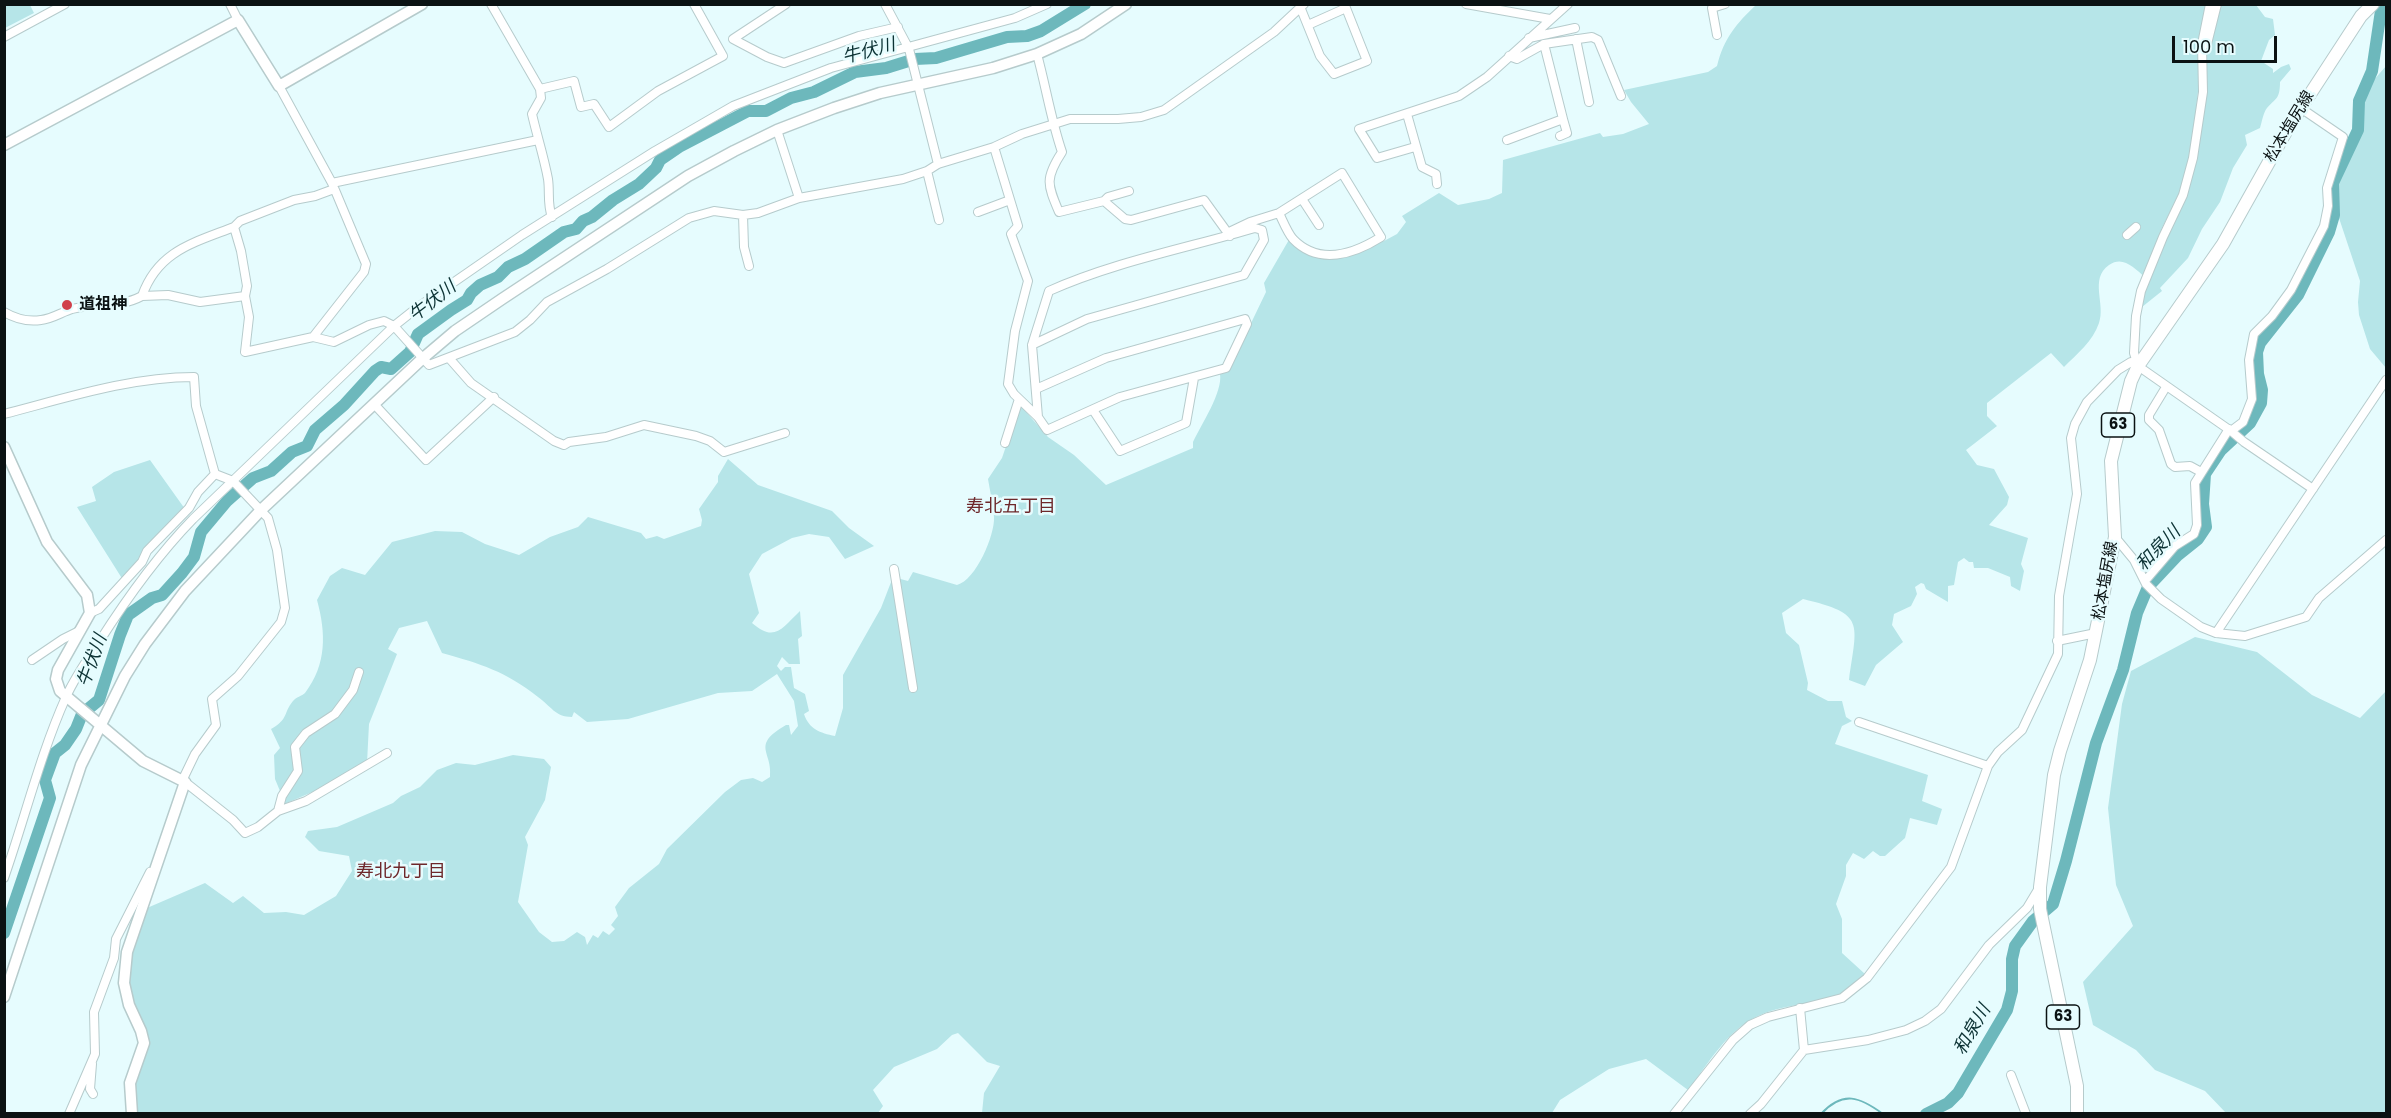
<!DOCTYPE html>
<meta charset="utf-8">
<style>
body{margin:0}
#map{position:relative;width:2391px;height:1118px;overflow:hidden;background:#e6fcfe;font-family:Poppins,sans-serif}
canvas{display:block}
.frame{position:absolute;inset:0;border:6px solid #0b1213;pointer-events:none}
.scale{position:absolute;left:2172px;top:36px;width:105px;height:27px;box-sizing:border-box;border:3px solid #0b1213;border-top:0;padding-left:8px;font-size:18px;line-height:21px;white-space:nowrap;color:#0b1213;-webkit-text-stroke:4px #e6fcfe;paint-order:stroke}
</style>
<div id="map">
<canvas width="2391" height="1118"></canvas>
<div class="frame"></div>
<div class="scale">100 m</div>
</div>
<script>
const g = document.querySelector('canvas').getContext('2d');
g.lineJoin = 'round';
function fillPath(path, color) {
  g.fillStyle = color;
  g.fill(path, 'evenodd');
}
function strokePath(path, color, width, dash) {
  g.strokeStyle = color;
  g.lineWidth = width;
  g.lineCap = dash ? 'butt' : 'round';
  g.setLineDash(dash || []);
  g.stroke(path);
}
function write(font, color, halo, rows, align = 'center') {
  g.font = font + ' Poppins,"Noto Sans JP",sans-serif';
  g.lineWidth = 5;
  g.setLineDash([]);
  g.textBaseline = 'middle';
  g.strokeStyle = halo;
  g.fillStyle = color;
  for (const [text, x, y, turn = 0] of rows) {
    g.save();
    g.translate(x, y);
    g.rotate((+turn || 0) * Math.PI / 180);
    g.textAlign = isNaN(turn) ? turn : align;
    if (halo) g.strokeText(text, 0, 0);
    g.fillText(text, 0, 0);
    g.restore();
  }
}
const green = new Path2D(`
 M5 4 30 5 34 13 5 28Z
 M1756 5H2207L2198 55 2199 83 2191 154 2181 189 2162 228 2145 277C2134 268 2123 255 2109 265 2089 279 2106 304 2099 323 2093 341 2077 354 2064 367L2051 353 1987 403V416L1997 426 1966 450 1977 465 1994 469 2009 497 2007 505 1989 525 2028 538 2021 564 2024 571 2020 591 2011 586 2010 577 1988 568H1974L1973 562H1969L1964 558 1958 562 1954 585 1948 586V602L1926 589 1924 584 1921 583 1915 587 1917 594 1911 606 1894 614 1892 625 1903 642 1876 665 1865 686 1849 680C1857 622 1866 614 1803 599L1782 613 1786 633 1799 645 1808 683 1807 690 1828 701H1842L1846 717 1852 721 1842 726 1835 744 1928 775 1922 801 1942 809 1937 825 1910 818 1905 838 1885 856H1880L1873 851 1864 859 1853 853 1846 865V876L1836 904 1842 919V953L1865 974C1855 983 1844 994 1830 998 1807 1005 1781 1005 1758 1016 1728 1029 1708 1064 1688 1090L1646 1059 1609 1069 1560 1100 1552 1113H982L984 1093 1000 1066 987 1062 958 1033 952 1035 937 1049 894 1067 873 1090 883 1106 878 1113 136 1114 134 1089 136 1075 146 1051 130 991 129 967 135 936 147 908 205 883 233 903 243 896 264 913 286 912 304 915 336 896 352 871 349 856 319 851 305 837 308 831 337 827 393 803 401 796 420 787 437 770 456 763 475 765 513 755 544 759 551 767 545 800 525 837 528 845 518 902 539 932 552 942 564 941 577 932 585 937 587 945 593 935 598 938 603 931 609 935 615 929 611 925 618 916 615 907 629 888 659 864 667 849 725 792 741 780 753 778 762 782 770 777C773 751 750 746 786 725H789L791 735 798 726 794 701 777 674 752 691 718 693 628 719 587 722 574 712 572 717C555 717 551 706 538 697 505 671 481 664 442 653L427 621 399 628 388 649 397 654 369 724 367 763 333 783 280 806V791L275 779 274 755 280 748 271 729C289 719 283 713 293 701 296 697 302 696 305 693 327 664 326 633 317 600L330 576 342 568 365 575 392 542 435 531 462 532 485 544 519 555 550 537 578 527 588 517 641 533 646 539 657 536 664 539 701 526 702 520 699 509 718 482V476L728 459 758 485 832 511 849 528 874 546 845 559 829 537 809 534 792 538 762 554 749 574 759 613 752 623C775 643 782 628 800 611L802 636 798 639 800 664H789L782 657 777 666 781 671 785 667H791L794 688 805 694 809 711 804 714C809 729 820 733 835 736L843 708V675L881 608 893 577 908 581 913 572 957 585C976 580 995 535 994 517 993 504 990 491 988 479L1002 458 1020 405 1048 437 1074 455 1106 485 1193 448V442C1201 425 1223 392 1220 374L1228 371 1266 292 1264 283 1290 238 1326 257 1384 241 1397 234 1406 222 1402 216 1439 193 1458 205 1489 199 1502 193 1503 160 1600 133 1603 137 1623 134 1649 124 1631 102 1624 90 1708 72 1717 66C1724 38 1736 24 1756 5Z
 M2214 5H2256L2265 17 2273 19 2275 35 2269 40 2261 61 2273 69V73L2281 67 2289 64 2291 69 2280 82C2280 99 2276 98 2267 108 2263 113 2262 122 2260 128L2245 135 2247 145 2233 168 2220 202 2202 229 2188 258 2160 288 2162 291 2137 311 2138 303 2181 203 2196 158 2204 47Z
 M2386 66V368L2370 349 2359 315 2358 302 2360 281 2339 218 2338 184 2361 136 2363 100 2366 89Z
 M150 460 185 509 123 580 77 507 96 501 92 487 114 472Z
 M2195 637 2257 652 2312 695 2360 718 2386 691V1113H2226L2205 1091 2155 1070 2136 1050 2093 1025 2083 982 2133 926 2116 885 2108 808 2122 704 2131 671Z`);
const stream = new Path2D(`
 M1821 1114C1843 1090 1860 1097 1883 1114
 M1915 1114H1922`);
const river = new Path2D(`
 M4 933 50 798 45 780 55 753 65 745 76 729 82 714 99 700 120 635 128 615 152 598 162 595 182 573 194 557 201 532 227 501 253 478 271 471 292 452 307 446 315 430 344 405 375 371 381 367 391 369 410 352 418 334 451 310 467 300 471 293 480 285 498 277 508 267 525 259 564 232 576 229 583 221 592 217 613 200 639 184 656 168 660 160 679 147 748 111H766L791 98 814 92 855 72 886 68 915 59 936 58 1007 37 1027 36 1041 31 1085 4
 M1926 1114 1948 1103 1958 1093 2007 1010 2012 991V959L2015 946 2033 921 2053 904 2066 861 2096 743 2123 670 2137 613 2148 587 2178 555 2198 539 2206 527 2203 504 2205 474 2221 450 2250 423 2261 403 2262 390 2258 374 2257 352 2260 343 2298 295 2329 232 2334 215 2333 183 2358 130 2359 101 2372 71 2382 4`);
const minor = new Path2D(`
 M230 4 238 20
 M491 4 540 89 541 98 532 114C537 136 544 157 548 179 550 192 547 204 552 217
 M786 4 733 39 767 57 784 63 859 36 898 27
 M885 4 909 49 938 164
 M1466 4 1550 19
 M1301 9 1320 56 1334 74 1367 61 1346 8 1308 25
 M1717 35 1712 8 1725 4
 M4 37 65 4
 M1529 38 1575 28
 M1576 39 1589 102
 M2202 44H2207L2217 4
 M1037 54C1046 87 1051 120 1062 152 1045 178 1047 184 1059 212L1104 201 1125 219 1131 220 1204 200 1230 236
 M1509 56 1517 59 1544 44 1592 37 1598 40 1621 96
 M279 86 332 183 366 264 364 272 313 337
 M540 89 574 81 581 107 594 104 609 127 658 91 723 56 694 4
 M1407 114 1422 167 1436 174 1437 184
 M777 130 799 198
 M1560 136 1567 133 1563 119
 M1507 140 1563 119 1544 44
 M994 147 1018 226 1011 234 1028 281 1015 331 1008 384 1014 394 1038 417
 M1415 147 1377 158 1359 129 1459 96 1487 77 1568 4
 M927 171 939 220
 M332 183 538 140
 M1302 199 1319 225
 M1104 201 1108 197 1129 191
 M978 212 1010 200
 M743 215 744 247 749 266
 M234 227 241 251 247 286 245 296 249 317 245 352 313 337 334 342 369 325 384 321 394 326 429 365 515 332 530 320 547 302 607 269 689 218 714 211 743 215 758 213 799 198 903 179 927 171 938 164 994 147 1022 134 1070 119H1118L1141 117 1164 110 1274 32 1304 4
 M1229 232 1250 222 1279 213 1342 173 1381 237C1354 254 1319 266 1293 239 1287 232 1283 221 1279 213
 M2127 235 2136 227
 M142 296 168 295 200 302 245 296
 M4 312C16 319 28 322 41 320 52 319 62 312 72 309 96 303 120 308 142 296 158 251 193 243 234 227L240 221 294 200 315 196 334 189
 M1032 345 1087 319 1244 275 1264 240 1262 230 1255 228C1187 248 1114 262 1049 291L1032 345 1038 417 1047 430 1120 397 1226 368 1247 324 1245 319 1106 358 1036 389
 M449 358 471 383 554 441 564 445 569 442 606 437 644 425 696 436 710 441 724 452 785 433
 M2138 366 2134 353 2136 316 2141 291 2163 237 2183 195 2193 158 2203 92 2202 44 2210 4
 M2166 387 2149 415V420L2159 430 2171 464 2175 467 2190 466 2201 472
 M374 404 426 460 494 397
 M1093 410 1120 451 1186 423 1194 378
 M4 414C66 398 130 377 194 377L196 406 215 474 233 481 268 518 277 550 285 608 281 622 238 676 212 699 216 725 195 754 182 781
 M2231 431 2243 422 2252 399 2249 360 2254 334 2272 316 2291 290 2324 226 2328 206 2327 188 2343 137 2305 111
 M1005 443 1019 399
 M2115 537 2134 560 2146 584 2161 599 2201 627 2216 633 2245 636 2306 617 2319 598 2386 540
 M894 569 913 688
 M2145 581 2175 546 2194 534 2197 525 2195 483 2229 429
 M90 613 99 609 142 562 147 551 189 508 198 492 215 474
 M2216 633 2386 380
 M2057 641 2096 633
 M32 660 63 639 79 631
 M1859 722 1988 766
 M185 782 233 820 245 833 258 827 278 811 306 801 387 753
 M278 811 282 796 298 771 295 747 306 733 335 714 353 690 359 672
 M4 878C25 818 40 755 66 697 75 677 87 660 99 642 127 598 157 556 193 519L394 326 418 307 522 235 655 151 733 106 831 68 1015 18 1047 4
 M1804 1050 1868 1040 1906 1030 1925 1021 1941 1009 1989 945 2027 908 2039 888
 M92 1064 90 1089 93 1094
 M2011 1075 2026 1114
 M69 1114 95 1054 94 1012 114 958 116 939 150 872
 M1674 1114 1733 1040 1750 1025 1768 1017 1842 998 1867 978 1951 867 1988 766 1998 752 2022 730 2058 654 2059 596 2077 494 2071 438 2075 424 2087 402 2118 370 2131 362 2138 366 2231 431 2244 442 2313 489
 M1750 1114 1761 1104 1804 1050 1800 1008`);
const tertiary = new Path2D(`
 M4 145 238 20 279 86 422 4
 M4 447 47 542 87 595 90 613 58 670 56 679 60 691 143 761 185 782 127 952 124 983 129 1005 141 1031 144 1043 130 1083 132 1114
 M4 997 81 765 125 676 145 644 185 591 261 510 422 359 455 331 502 299 688 176 734 151 777 130 834 108 880 93 993 68 1037 54 1081 34 1126 4`);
const primary = new Path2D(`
 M2077 1114V1086L2040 909V887L2054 775 2060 751 2090 660 2115 537 2111 461 2131 381 2138 366 2223 244 2288 128 2361 16 2373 4`);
const markers = [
 [67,305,6,"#d0404b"]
];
const shields = [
 [2118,425,33],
 [2063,1017,33]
];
const shieldNames = [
 ["63",2118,425],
 ["63",2063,1017]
];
const streetNames = [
 ["松本塩尻線",2290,127,-59],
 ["松本塩尻線",2106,581,-80]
];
const poiNames = [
 ["道祖神",79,305]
];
const waterNames = [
 ["牛伏川",869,52,-15],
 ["牛伏川",433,302,-38],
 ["和泉川",2159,549,-46],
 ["牛伏川",93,661,-70],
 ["和泉川",1973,1030,-60]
];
const neighbourhoodNames = [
 ["寿北五丁目",1011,507],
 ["寿北九丁目",401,872]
];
fillPath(green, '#b6e5e8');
strokePath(stream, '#6db8bc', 2);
strokePath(river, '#6db8bc', 12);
strokePath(minor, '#b6cbcc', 10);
strokePath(tertiary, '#b6cbcc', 13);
strokePath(primary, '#b6cbcc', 14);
strokePath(minor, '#fff', 8);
strokePath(tertiary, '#fff', 10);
strokePath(primary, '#fff', 12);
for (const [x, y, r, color] of markers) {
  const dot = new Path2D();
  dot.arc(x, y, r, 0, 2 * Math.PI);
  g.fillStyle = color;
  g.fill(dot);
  strokePath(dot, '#e6fcfe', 2);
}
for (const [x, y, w] of shields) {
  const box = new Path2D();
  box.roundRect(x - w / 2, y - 12, w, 24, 4.5);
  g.fillStyle = '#e6fcfe';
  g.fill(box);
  strokePath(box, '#0b1213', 1.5);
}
write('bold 15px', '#0b1213', null, shieldNames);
write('16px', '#0b1213', '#e6fcfe', streetNames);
write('bold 16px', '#0b1213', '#e6fcfe', poiNames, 'left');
write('italic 18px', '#0c3234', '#e6fcfe', waterNames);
write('18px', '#6e282b', '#e6fcfe', neighbourhoodNames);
</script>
